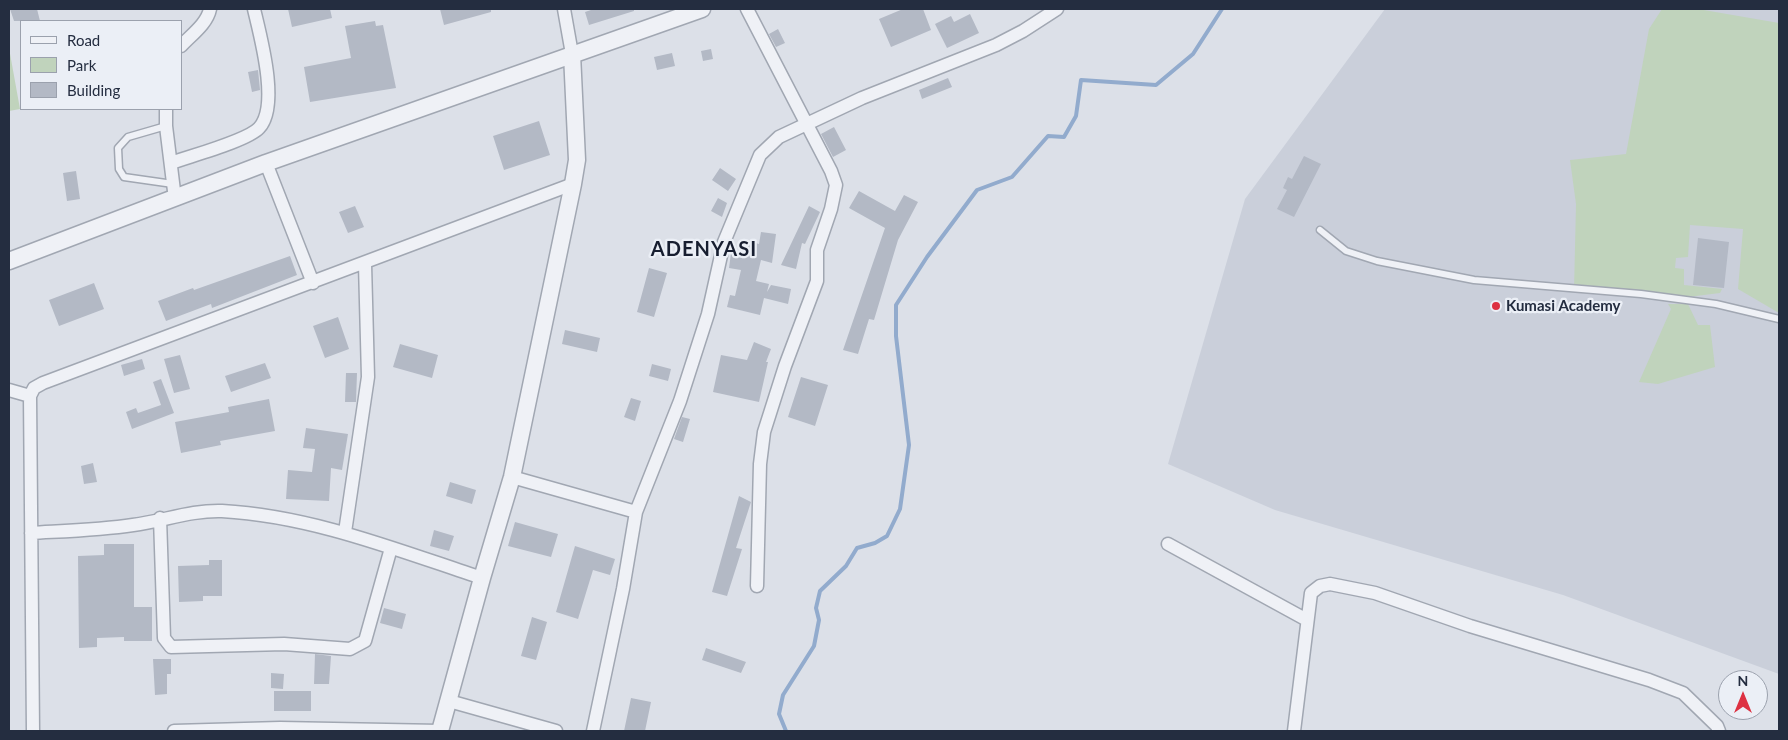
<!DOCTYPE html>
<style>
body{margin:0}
#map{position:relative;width:1788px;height:740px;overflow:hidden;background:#dce0e8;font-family:Lato,sans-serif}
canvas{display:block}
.frame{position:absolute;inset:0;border:10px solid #242d40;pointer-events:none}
.legend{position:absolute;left:20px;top:20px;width:162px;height:90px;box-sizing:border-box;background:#ebeff6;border:1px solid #9ba1ad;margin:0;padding:6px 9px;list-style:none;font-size:15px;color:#242d40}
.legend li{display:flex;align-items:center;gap:10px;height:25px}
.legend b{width:25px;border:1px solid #9ba1ad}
.north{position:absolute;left:1718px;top:670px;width:50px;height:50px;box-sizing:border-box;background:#ebeff6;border:1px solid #9ba1ad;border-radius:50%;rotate:0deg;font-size:14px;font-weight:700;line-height:20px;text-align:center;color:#242d40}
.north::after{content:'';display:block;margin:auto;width:18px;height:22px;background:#dd3142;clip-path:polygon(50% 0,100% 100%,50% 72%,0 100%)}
</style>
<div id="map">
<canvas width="1788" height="740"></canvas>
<div class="frame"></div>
<ul class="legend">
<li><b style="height:6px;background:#eff1f6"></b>Road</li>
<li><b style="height:14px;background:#c0d3bc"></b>Park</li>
<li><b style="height:14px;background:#b3b9c5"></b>Building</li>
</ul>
<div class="north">N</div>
</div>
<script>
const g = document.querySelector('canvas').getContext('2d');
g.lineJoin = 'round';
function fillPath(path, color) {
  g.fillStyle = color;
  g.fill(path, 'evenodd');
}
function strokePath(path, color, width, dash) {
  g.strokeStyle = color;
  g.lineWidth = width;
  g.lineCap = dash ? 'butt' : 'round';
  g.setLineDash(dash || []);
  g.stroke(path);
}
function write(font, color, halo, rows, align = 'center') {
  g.font = font + ' Lato,sans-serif';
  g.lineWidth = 4.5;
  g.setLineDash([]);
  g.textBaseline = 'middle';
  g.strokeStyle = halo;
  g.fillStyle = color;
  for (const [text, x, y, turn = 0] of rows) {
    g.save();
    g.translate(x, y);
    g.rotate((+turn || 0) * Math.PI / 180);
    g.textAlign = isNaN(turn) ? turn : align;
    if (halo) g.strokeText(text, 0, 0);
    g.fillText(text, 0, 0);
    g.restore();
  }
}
const built = new Path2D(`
 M1385 9H1779V674L1563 595 1275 510 1168 464 1245 199Z`);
const green = new Path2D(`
 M1662 9H1698L1779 23V313L1738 289 1743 229 1690 225 1688 257 1676 258 1675 268 1684 269V285L1722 289 1720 293 1688 297 1574 290 1576 204 1570 160 1626 154 1649 29Z
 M9 48 20 109 9 111Z
 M1668 304H1688L1698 325H1710L1715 367 1658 384 1639 382 1671 309Z`);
const stream = new Path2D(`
 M786 731 779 714 783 695 814 646 819 620 816 608 820 591 846 566 857 548 875 543 887 536 900 509 909 445 896 336V305L927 257 977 190 1012 177 1048 136 1064 137 1076 116 1081 80 1156 85 1193 54 1222 9`);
const building = new Path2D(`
 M10 9H37L40 21H14Z
 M288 9H330L332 18 292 27Z
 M440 9H491V12L444 25Z
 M594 9H634V11L589 25 585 12Z
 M903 9H923L931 30 891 47 879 19Z
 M970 14 979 33 947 48 935 24 951 16 954 22Z
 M375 21 376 26 383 25 396 88 310 102 304 67 351 58 345 26Z
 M778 29 785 43 776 47 769 34Z
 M711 49 713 59 703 61 701 51Z
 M672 53 675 66 657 70 654 57Z
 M258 70 260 90 252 92 248 72Z
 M948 78 952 87 922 99 919 90Z
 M539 121 550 155 504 170 493 136Z
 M834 127 846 150 833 157 821 134Z
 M1304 156 1321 164 1294 217 1277 209 1287 190 1283 188 1288 177 1292 179Z
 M720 168 736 179 728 191 712 180Z
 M76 171 80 199 67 201 63 173Z
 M859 191 895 211 904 195 918 202 898 240 874 320 869 319 858 354 843 350 885 228 849 208Z
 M718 198 727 203 722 217 711 211Z
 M355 206 364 227 348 233 339 212Z
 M809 206 820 212 805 244 802 243 796 269 781 265Z
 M761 232 776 234 772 263 761 260 756 281 769 284 767 292 771 285 791 289 788 304 764 298 760 315 727 307 730 295 735 296 741 270 729 268 731 253 744 255 748 241 759 244Z
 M1698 238 1729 242 1724 288 1693 285Z
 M290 256 297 275 212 308 211 304 166 321 158 301 193 288 194 290Z
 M649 268 667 273 654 317 637 312Z
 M94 283 104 309 59 326 49 300Z
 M338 317 349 349 325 358 313 326Z
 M565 330 600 338 597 352 562 344Z
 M754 342 771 349 766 362H768L759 402 713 392 721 355 747 360Z
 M400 344 438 355 432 378 393 367Z
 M180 355 190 389 174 393 164 359Z
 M142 359 145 369 124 376 121 365Z
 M265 363 271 378 231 392 225 376Z
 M652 364 671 369 668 381 649 376Z
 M346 373H357L356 402H345Z
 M801 377 828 385 815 426 788 417Z
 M161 379 174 413 132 429 126 412 136 408 138 413 161 405 153 382Z
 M631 398 641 401 635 421 624 417Z
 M269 399 275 431 220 441 221 445 181 453 175 422 229 412 228 407Z
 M682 417 690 419 683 442 674 439Z
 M306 428 348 434 342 470 331 468 329 501 286 499 288 470 312 472 315 449 303 448Z
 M93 463 97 482 84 484 81 466Z
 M450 482 476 490 472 504 446 496Z
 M739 496 751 502 736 548 742 549 727 596 712 592Z
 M515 522 558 534 551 557 508 546Z
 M434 530 454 536 449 551 430 546Z
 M104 544H134V607H152V641H124V637L97 638V647L79 648 78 556 104 555Z
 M575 546 615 559 610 575 593 570 578 619 556 612Z
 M209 560H222V596H203V601L179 602 178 566 209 565Z
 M384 608 406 614 402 629 380 623Z
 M532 617 547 622 536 660 521 656Z
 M706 648 746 662 741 673 702 660Z
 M315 654 331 656 329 684H314Z
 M153 659H171V674H167V694L155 695Z
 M271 673 284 674 283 689 271 688Z
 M274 691H311V711H274Z
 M631 698 651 702 645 731H624Z`);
const service = new Path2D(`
 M166 126 128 137 118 148 119 169 124 177 173 184
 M1320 230 1346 251 1377 261 1474 280 1641 294 1716 304 1779 319`);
const minor = new Path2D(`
 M564 9 572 54
 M747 9 831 171 836 185 831 209 817 250V281L785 366 764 432 760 464 757 586
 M181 46C191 35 207 24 210 9
 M166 109V126L175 199
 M171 163C190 156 247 141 259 128 280 106 260 35 254 9
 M266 163 313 283
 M9 390 30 396
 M512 477 636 512
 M160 518 164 638 171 647 284 644 350 649 365 641 391 548
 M345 532 368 377 365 264
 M31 533C65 531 100 530 133 525 164 521 191 510 222 511 312 516 397 550 482 578
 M1168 544 1307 620
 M449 701 556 731
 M33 731 30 396 34 388 43 383 573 184
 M174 731 280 728 440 731
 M593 731 623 589 636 512 680 401 708 314 724 242 760 155 779 137 862 98 996 45 1023 31 1057 9
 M1294 731 1311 593 1320 586 1330 584 1375 593 1470 626 1649 680 1683 693 1717 726 1719 731`);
const tertiary = new Path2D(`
 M9 261 266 163 702 9
 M440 731 482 578 512 477 573 184 577 160 572 54`);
const markers = [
 [1496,306,5,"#dd3142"]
];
const poiNames = [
 ["Kumasi Academy",1506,306]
];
const districtNames = [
 ["ADENYASI",704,250]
];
fillPath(built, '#cacfda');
fillPath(green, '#c0d3bc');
strokePath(stream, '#92abcd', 4);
fillPath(building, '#b3b9c5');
strokePath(service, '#a1a7b2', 9);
strokePath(minor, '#a1a7b2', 15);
strokePath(tertiary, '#a1a7b2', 19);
strokePath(service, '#eff1f6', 6);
strokePath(minor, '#eff1f6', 12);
strokePath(tertiary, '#eff1f6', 16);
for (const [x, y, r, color] of markers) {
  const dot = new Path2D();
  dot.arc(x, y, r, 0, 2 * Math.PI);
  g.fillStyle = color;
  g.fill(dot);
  strokePath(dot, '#ebeff6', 2);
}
write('bold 15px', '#242d40', '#ebeff6', poiNames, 'left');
g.letterSpacing = '1px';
write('bold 20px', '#171e30', '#ebeff6', districtNames);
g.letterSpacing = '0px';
</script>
